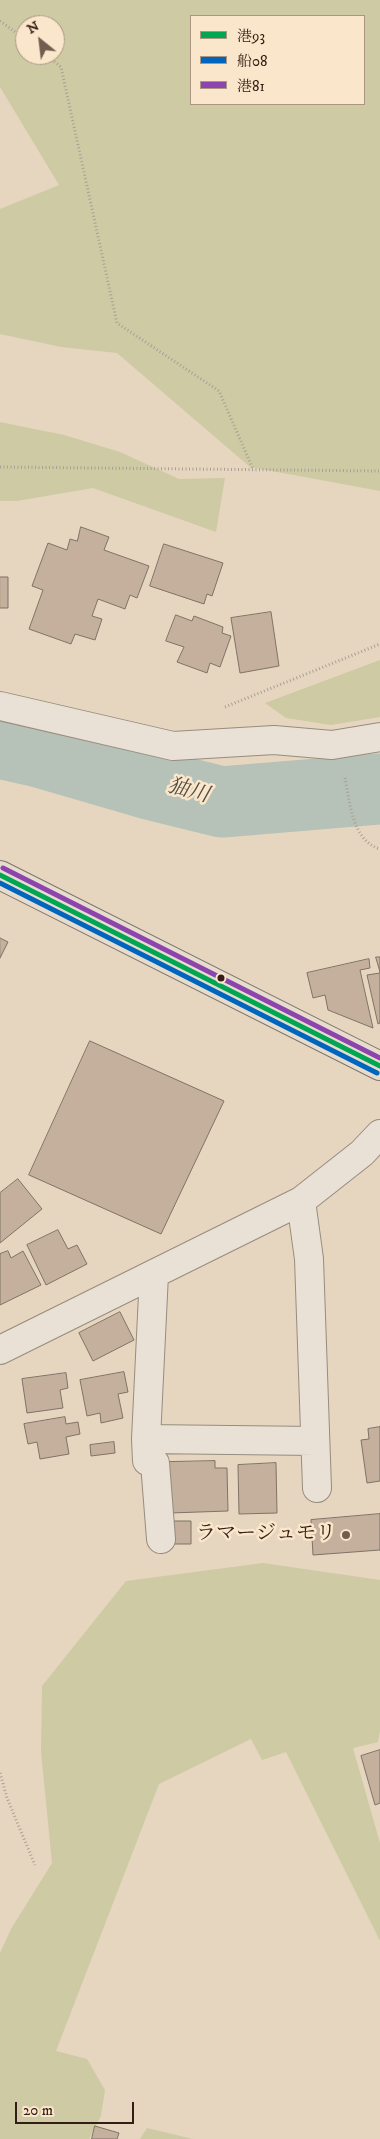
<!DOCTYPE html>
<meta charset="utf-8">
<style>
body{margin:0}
#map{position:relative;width:380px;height:2139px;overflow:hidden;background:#e6d6bf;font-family:"IM FELL DW Pica","Noto Serif JP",serif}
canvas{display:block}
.legend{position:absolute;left:190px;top:15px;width:175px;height:90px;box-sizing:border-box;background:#fae6ca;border:1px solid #aa9682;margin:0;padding:6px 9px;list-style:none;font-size:15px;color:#331d16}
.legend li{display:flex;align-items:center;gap:10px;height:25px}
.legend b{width:25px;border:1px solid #aa9682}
.north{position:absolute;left:15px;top:15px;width:50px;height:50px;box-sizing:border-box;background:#fae6ca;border:1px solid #aa9682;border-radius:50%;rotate:331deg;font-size:14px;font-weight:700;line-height:20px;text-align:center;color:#331d16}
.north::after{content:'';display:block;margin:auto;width:18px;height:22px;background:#725e51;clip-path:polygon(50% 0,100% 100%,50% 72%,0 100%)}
.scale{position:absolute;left:15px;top:2102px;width:119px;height:22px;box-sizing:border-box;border:2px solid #331d16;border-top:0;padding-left:6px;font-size:15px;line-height:18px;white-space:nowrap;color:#331d16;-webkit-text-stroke:4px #fae6ca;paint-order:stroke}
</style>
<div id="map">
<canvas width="380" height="2139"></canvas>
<ul class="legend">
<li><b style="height:6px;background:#00a651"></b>港93</li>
<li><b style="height:6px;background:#0065bd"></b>船08</li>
<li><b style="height:6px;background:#8e44ad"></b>港81</li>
</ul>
<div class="north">N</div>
<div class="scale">20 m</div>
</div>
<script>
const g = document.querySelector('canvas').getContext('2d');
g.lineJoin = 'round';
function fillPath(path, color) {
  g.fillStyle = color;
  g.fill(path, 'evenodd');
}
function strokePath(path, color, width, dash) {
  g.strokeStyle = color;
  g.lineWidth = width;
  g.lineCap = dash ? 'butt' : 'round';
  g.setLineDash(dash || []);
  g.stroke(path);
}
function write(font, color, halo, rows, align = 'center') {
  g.font = font + ' "IM FELL DW Pica","Noto Serif JP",serif';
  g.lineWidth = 5;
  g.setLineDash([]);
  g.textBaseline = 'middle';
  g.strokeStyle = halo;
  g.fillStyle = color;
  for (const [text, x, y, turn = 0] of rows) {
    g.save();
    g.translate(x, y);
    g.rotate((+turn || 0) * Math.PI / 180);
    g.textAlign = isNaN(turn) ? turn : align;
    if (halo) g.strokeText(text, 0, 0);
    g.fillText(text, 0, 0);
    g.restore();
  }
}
const green = new Path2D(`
 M0 0H380V491L250 467 117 353 61 347 0 334V209L59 185 0 87ZM364 16V104H191V16ZM25 25H55V55H25Z
 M0 422 64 435 120 452 179 479 225 478 216 532 93 488 17 501H0Z
 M380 660V717L331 725 286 718 265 703Z
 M263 1563 380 1580V1731L378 1742 353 1748 380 1843V1941L286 1752 262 1760 251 1739 159 1784 56 2051 87 2059 105 2090 101 2116 89 2139H0V1953L11 1929 52 1863 41 1752 42 1686 126 1581Z
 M147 2128 193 2139H140Z`);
const river = new Path2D(`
 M0 743 39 752 149 784 222 802 380 789`);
const building = new Path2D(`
 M81 527 109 537 104 550 149 566 137 598 130 595 125 609 98 599 92 616 102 619 95 640 75 634 71 644 29 629 43 590 32 586 48 543 67 550 70 539 77 541Z
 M164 544 223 563 212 596 207 594 204 604 150 586Z
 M0 577H8V608H0Z
 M271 612 279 666 240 673 231 618Z
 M176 615 192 621 194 616 223 627 222 633 231 636 220 667 210 663 207 673 177 662 184 647 166 641Z
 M0 938 8 942 0 958Z
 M376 957H380V1023L378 1024 367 975 380 973Z
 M369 959 370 968 360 970 373 1028 328 1010 325 995 313 998 307 973Z
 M90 1041 224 1101 161 1234 29 1175Z
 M18 1179 42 1209 0 1243V1193Z
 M58 1230 68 1249 77 1245 87 1264 46 1285 27 1245Z
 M8 1251 11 1258 23 1251 41 1285 0 1305V1254Z
 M120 1312 134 1340 93 1361 79 1333Z
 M124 1372 128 1392 118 1394 123 1418 101 1423 100 1413 87 1416 80 1380Z
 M66 1373 68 1388 60 1390 63 1408 27 1413 22 1379Z
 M65 1417 66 1424 78 1422 80 1434 66 1437 69 1454 40 1459 37 1442 28 1444 24 1424Z
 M380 1427V1481L367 1483 361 1440 369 1439 368 1429Z
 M114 1442 115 1453 91 1456 90 1445Z
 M215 1461V1468H227L228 1511 170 1513 169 1462Z
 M276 1463 277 1513 239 1514 238 1465Z
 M380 1514V1550L313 1555 311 1520Z
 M170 1521H191V1544H171Z
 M380 1750V1803L375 1805 361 1756Z
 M95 2126 119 2133 117 2139H92Z`);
const path = new Path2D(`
 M0 21 25 39
 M46 55 61 67 117 323 219 391 253 469
 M0 467 380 471
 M225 707 380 644
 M345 778C350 802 352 841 380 849
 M0 1773 7 1798 35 1865`);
const minor = new Path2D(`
 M0 706 173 746 274 740 332 745 380 737
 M154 1274 146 1439 147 1461 155 1463 161 1539
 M0 1350 301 1201
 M146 1439 315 1441
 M317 1488 309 1259 301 1201 362 1153 380 1134`);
const major = new Path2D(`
 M0 875 380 1066`);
const bus1 = new Path2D(`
 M0 875 380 1066`);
const bus2 = new Path2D(`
 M0 883 377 1073`);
const bus3 = new Path2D(`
 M3 868 380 1058`);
const markers = [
 [221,978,4.5,"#331d16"],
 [346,1535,5,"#725e51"]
];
const poiNames = [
 ["ラマージュモリ",336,1535]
];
const waterNames = [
 ["㹨川",188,792,15]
];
fillPath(green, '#cdcaa4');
strokePath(river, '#b6c1b8', 71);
fillPath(building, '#c4b09c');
strokePath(building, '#7f7367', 1);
strokePath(minor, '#978c7e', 30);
strokePath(major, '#7f7367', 30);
strokePath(path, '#a8a096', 3, [1, 2.5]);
strokePath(minor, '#e9e1d6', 28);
strokePath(major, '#e6ddcf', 28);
strokePath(bus1, '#00a651', 5);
strokePath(bus2, '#0065bd', 5);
strokePath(bus3, '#8e44ad', 5);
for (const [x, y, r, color] of markers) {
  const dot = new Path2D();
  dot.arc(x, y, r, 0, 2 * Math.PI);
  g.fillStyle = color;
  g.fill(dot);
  strokePath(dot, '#fae6ca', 2);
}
write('20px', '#331d16', '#fae6ca', poiNames, 'right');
write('italic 21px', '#544c46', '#fae6ca', waterNames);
</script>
